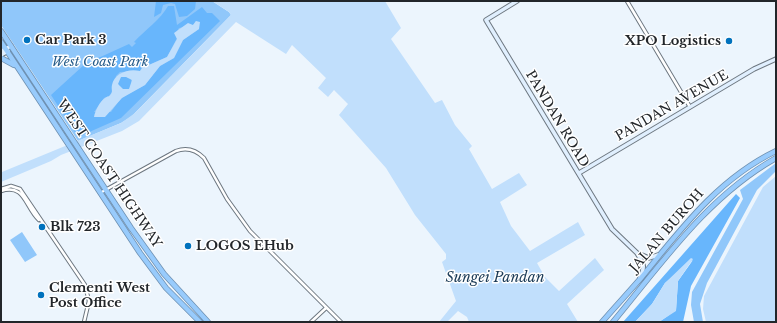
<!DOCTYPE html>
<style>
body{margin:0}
#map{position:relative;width:777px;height:323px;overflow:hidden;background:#ecf5fd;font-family:"Libre Baskerville",serif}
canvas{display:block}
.frame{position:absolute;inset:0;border:2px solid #22262a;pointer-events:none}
</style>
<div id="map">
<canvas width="777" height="323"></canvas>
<div class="frame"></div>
</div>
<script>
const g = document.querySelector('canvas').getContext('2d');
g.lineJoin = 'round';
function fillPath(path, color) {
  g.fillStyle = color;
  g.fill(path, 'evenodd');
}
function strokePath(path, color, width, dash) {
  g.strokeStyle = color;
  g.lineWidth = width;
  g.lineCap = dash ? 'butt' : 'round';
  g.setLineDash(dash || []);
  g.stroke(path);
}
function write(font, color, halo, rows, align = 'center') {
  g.font = font + ' "Libre Baskerville",serif';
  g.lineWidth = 3;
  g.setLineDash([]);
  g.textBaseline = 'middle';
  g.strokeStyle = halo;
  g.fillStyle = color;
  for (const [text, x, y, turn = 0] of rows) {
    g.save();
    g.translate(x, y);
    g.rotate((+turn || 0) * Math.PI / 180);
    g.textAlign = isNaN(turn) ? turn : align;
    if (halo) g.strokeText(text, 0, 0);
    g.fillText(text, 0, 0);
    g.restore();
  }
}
const green = new Path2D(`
 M1 1H212L229 12 231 15 131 117 121 123 78 141 1 25Z
 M776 163V171L757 190 707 283 700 304 703 322H694L691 305 692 292 743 199 740 190Z
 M22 232 37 255 25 262 10 240Z`);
const forest = new Path2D(`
 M156 1H196L195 9 187 16 179 17 175 4 171 3 163 5 161 13 154 17Z
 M168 6H174L177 25 202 7 207 13H212L220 21 121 118 78 137 51 95 85 64 129 44 132 47 136 43 134 42C145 30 161 19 168 6ZM196 21 199 29 183 40 174 58 160 66 145 85 121 98 111 112H94L104 98 109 96 112 92 116 76 120 72 140 71 142 68 167 57 177 38 176 33 179 28 193 25Z
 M118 83a7 7 0 1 1 14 0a7 7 0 1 1-14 0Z
 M736 194 740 198 691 286 683 322H659L676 310 678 281 693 260 665 283 652 304 635 322H623Z`);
const water = new Path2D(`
 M212 1H385L401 28 391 39 435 103 442 100 455 125 472 146 469 149 492 189 519 173 527 185 500 202 511 226 530 251 578 222 585 235 537 263 545 277 559 291 595 258 604 270 567 304 578 322H469L467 317 458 311 447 322H439L456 301 442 262 446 259V254L415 215 386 168 339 115 348 104 334 90 328 97 318 88 326 78 292 45 286 54 236 22 139 121 122 131 61 155 51 161 1 182 2 172 121 123 135 113 231 15 229 12Z
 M196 21 200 22 199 29 183 40 174 58 160 66 145 85 122 98 105 117H94C95 111 100 101 105 98 109 95 108 98 111 94 113 91 111 89 112 85 114 73 129 68 140 71L142 68 167 57 177 39 174 33 188 23 193 25ZM121 77H126L132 80 129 89H123L118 84Z
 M776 176V322H706L703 309 704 296 763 187Z
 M691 258 693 259 678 281 676 311 659 322H635L652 304 665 283Z`);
const street = new Path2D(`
 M627 1 690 107
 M1 189 11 186 20 189 85 285 89 301 84 322
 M1 191C25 183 25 207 39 220
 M100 193 176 151C187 147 196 150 204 158L227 199 250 231 341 322
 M311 322 326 308`);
const secondary = new Path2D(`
 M517 1 486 20 612 229 637 253 649 258 658 255
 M1 51 11 46
 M1 55 8 51
 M579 173 754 69 776 59
 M637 253C643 264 646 264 640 278`);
const highway = new Path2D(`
 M1 31 131 228 164 274 208 322
 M1 42 140 253 166 288 200 322
 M1 58 14 65
 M602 322C615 307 628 293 641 278 681 229 718 179 776 151
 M613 322C663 262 707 197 776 158`);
const markers = [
 [27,40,4,"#0172bd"],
 [729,41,4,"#0172bd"],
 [42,227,4,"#0172bd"],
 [188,246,4,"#0172bd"],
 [41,295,4,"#0172bd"]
];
const poiNames = [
 ["Car Park 3",35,40],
 ["XPO Logistics",721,41,"right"],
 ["Blk 723",50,227],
 ["LOGOS EHub",196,246],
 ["Clementi West",49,288],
 ["Post Office",49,303]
];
const parkNames = [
 ["West Coast Park",100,62]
];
const streetNames = [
 ["PANDAN AVENUE",672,106,-30],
 ["PANDAN ROAD",557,119,59],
 ["WEST COAST HIGHWAY",109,174,56],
 ["JALAN BUROH",667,231,-49]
];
const waterNames = [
 ["Sungei Pandan",495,278]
];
fillPath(green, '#90c7fa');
fillPath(forest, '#68b6fc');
fillPath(water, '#c1dffc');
strokePath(street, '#6d7780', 4.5);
strokePath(secondary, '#6d7780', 5.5);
strokePath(highway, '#6f91b2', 6);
strokePath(street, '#fff', 2.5);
strokePath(secondary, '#e0effe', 3.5);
strokePath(highway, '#98cbfc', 4.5);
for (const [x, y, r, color] of markers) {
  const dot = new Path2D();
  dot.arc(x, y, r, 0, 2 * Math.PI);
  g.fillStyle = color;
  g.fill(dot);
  strokePath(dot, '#fff', 1.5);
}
write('bold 13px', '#22262a', '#fff', poiNames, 'left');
write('italic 13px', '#265c8a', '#fff', parkNames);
write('13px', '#22262a', '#fff', streetNames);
write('italic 14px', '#1b3b57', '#fff', waterNames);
</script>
